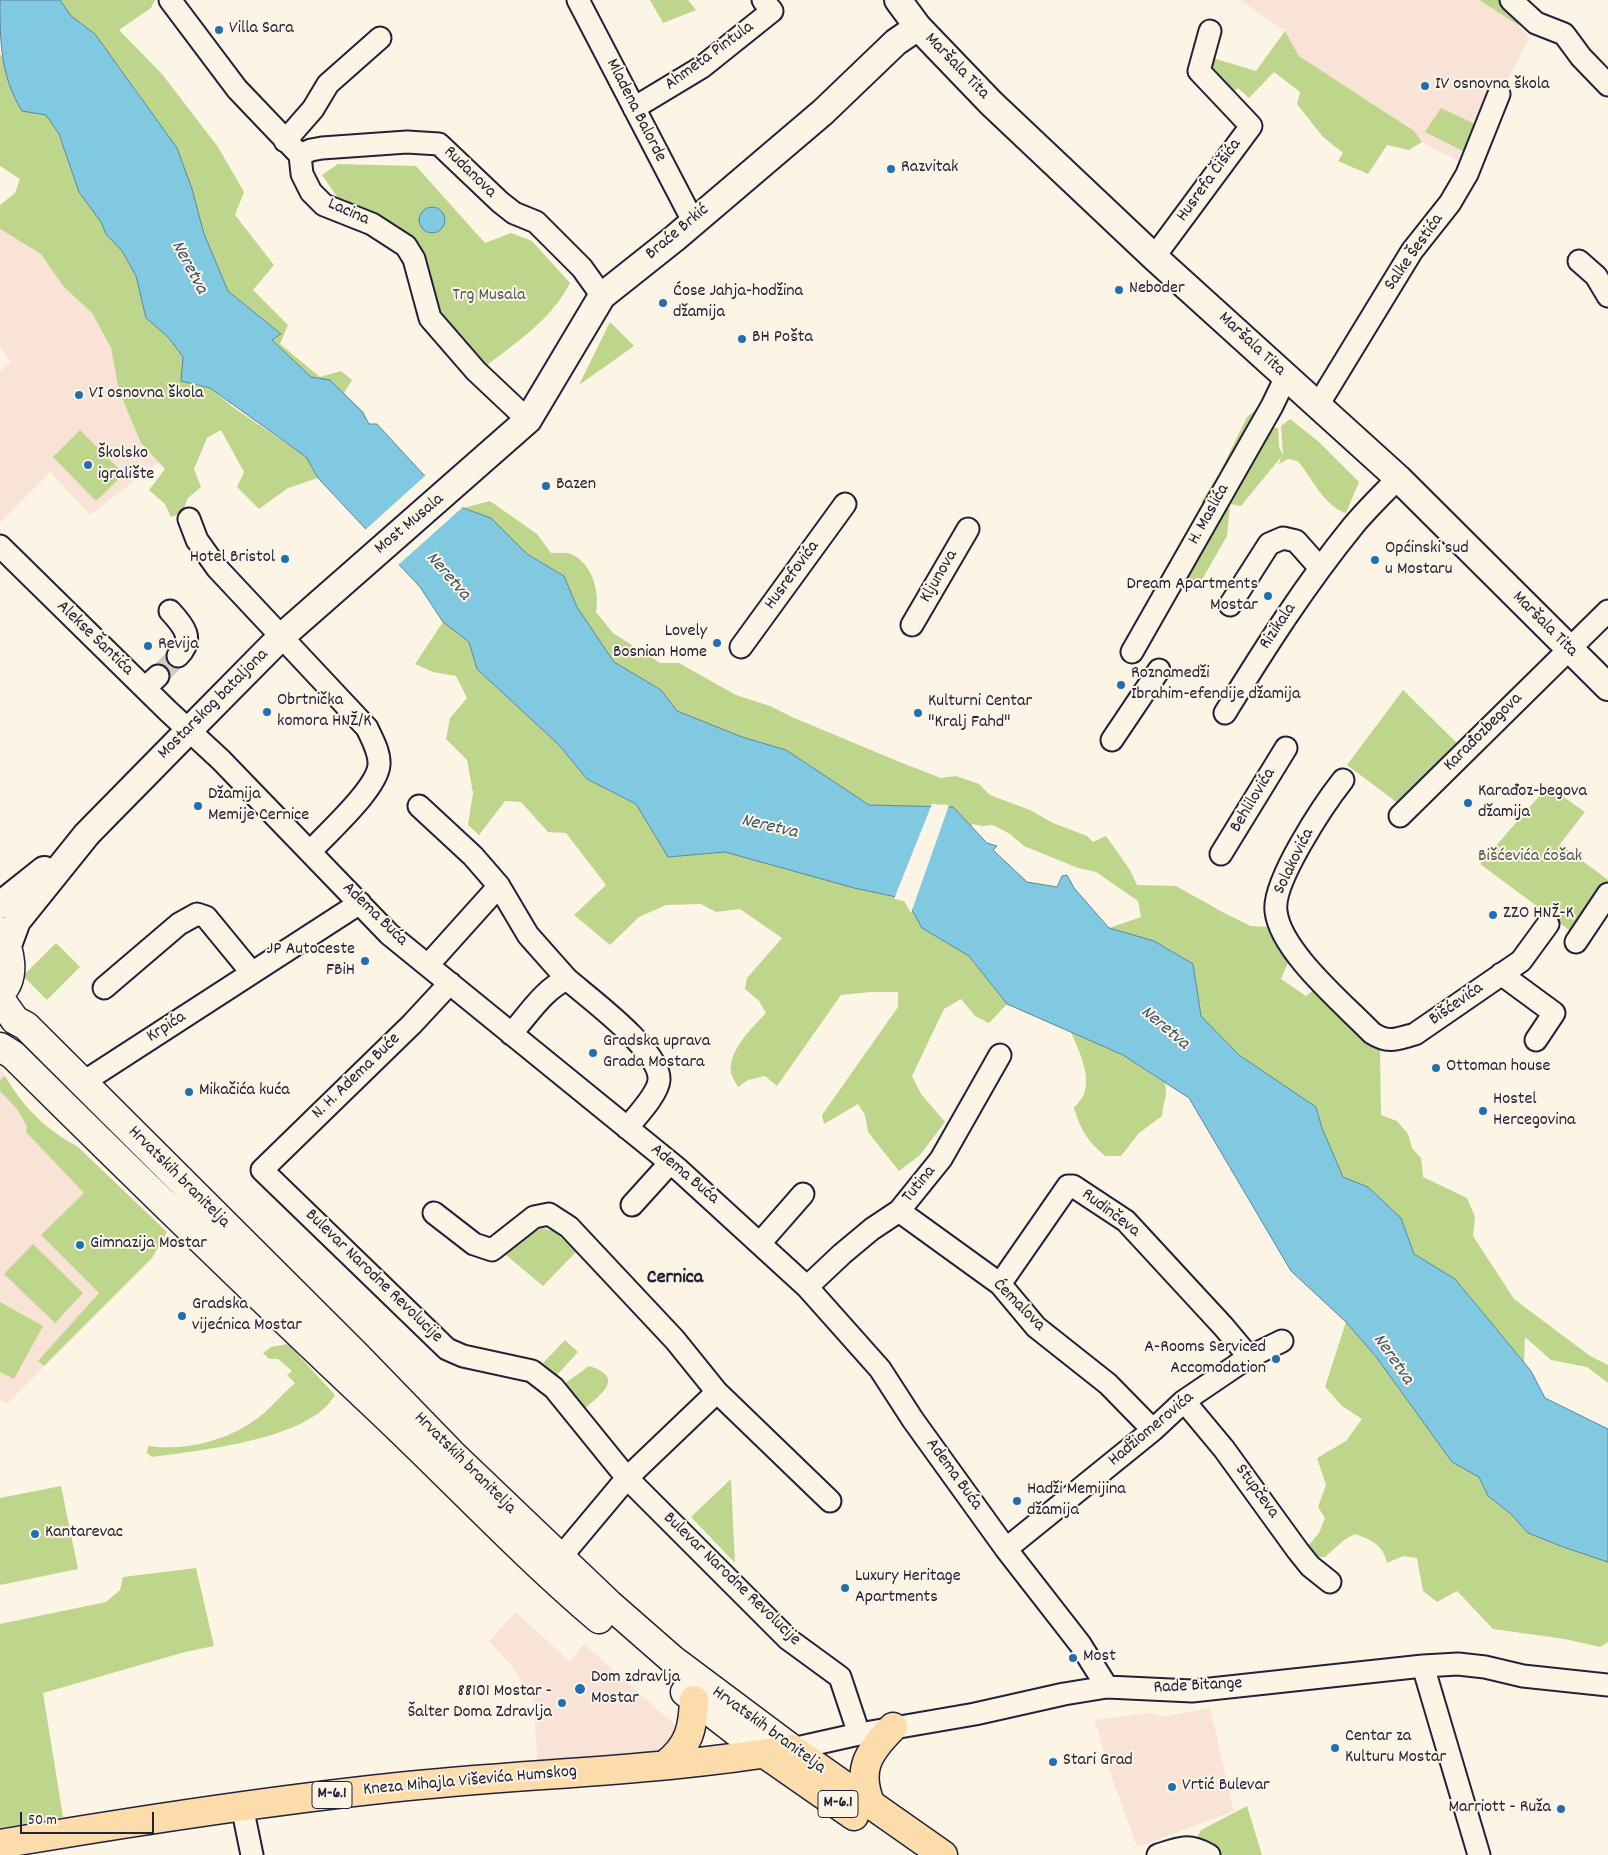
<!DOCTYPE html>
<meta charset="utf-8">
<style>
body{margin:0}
#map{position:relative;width:1608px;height:1855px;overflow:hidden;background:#fcf5e5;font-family:Dekko,sans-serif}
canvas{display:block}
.scale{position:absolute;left:20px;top:1812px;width:134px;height:22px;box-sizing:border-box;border:2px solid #22223b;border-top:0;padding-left:6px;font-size:15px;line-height:18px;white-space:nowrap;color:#22223b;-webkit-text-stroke:4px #fcf5e5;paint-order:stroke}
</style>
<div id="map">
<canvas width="1608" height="1855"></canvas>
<div class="scale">50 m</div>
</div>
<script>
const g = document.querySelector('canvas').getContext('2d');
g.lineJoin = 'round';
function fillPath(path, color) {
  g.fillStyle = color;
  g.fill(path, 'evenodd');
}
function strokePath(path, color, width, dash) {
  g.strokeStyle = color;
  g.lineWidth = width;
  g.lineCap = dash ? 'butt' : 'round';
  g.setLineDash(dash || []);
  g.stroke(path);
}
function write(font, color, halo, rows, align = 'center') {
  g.font = font + ' Dekko,sans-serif';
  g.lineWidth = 4;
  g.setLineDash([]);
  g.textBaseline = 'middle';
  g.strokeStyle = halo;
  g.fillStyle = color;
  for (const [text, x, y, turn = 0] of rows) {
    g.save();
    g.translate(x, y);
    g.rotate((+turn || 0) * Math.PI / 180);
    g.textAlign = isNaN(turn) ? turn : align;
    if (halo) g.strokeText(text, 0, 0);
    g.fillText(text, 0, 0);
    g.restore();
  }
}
const built = new Path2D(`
 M1240 0H1479L1518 25 1529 38 1489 117 1462 163 1422 142 1414 131 1299 56 1285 31Z
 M0 229 41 254 63 286 92 313 111 348 119 391 141 443 159 462 90 515 50 472 0 523V371L11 362 0 347Z
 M0 1067 20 1101 36 1117 60 1138 78 1147 167 1232 152 1258 7 1404 0 1400Z
 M516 1612 570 1662 584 1644 674 1724 677 1730 674 1741 656 1757 538 1765 533 1700 511 1665 489 1641Z
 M1210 1708 1234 1811 1137 1847 1107 1764 1095 1720 1151 1713 1163 1717Z`);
const green = new Path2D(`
 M60 0H155L151 8 119 30 162 74 218 147 244 192 235 215 274 265 253 290 288 325 280 344 320 377 341 371 352 380 344 393 364 412 369 424 362 412 330 381 311 377 272 340 281 334 228 291 204 234 192 189 177 148 95 34 71 16Z
 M650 0H688L696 10 663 23Z
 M1479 0H1511L1524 9 1518 25Z
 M1285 31 1299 56 1414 131 1422 142 1409 150 1387 145 1368 174 1338 161 1343 153 1323 137 1297 104 1300 92 1274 72 1249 98 1238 88 1228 96 1203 71 1206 56 1256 71Z
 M0 54 52 122 59 134 79 192 102 222 106 234 122 251 136 276 146 318 168 337 183 357 193 385 210 388 234 408 306 457 318 478 288 488 259 509 237 487 244 472 221 430 207 438 194 469 201 487 188 498 182 513 171 517 165 504 149 490 165 469 141 443 119 391 111 348 92 313 63 286 41 254 0 229V205L15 193 20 179 0 166Z
 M1441 108 1483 128 1467 153 1425 132Z
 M338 164 416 166 485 243 511 233 532 241 570 283C551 320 518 341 486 366L479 367 440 322 426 275 349 214 322 175Z
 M610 322 634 346 579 385Z
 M1258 408 1261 413 1209 508 1201 502 1219 474 1247 417Z
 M1290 419 1319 442 1359 482 1346 513C1325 507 1311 477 1298 461L1288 459 1279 464 1281 457 1241 506 1230 504 1227 536 1199 585 1189 590 1179 584 1271 428H1278L1279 447 1283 455 1281 426Z
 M80 430 124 474 96 501 53 457Z
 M490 501 537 534 551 553C557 553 566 552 571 554 592 563 600 592 596 612L613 633 660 663H679L736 695 770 706 792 717 902 763 941 778 956 776 979 784 990 795 1030 810 1053 823 1087 836 1093 842 1106 836 1130 870 1137 885 1176 886 1226 914 1251 926 1272 927 1282 955 1289 960 1281 979 1306 996 1319 986 1364 1041 1380 1050 1381 1115 1397 1121 1408 1134 1412 1148 1421 1158 1423 1177 1467 1198 1475 1217 1473 1236 1514 1299 1590 1356 1608 1365V1383L1587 1367 1551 1360 1525 1337 1524 1363 1455 1279 1414 1254 1401 1218 1368 1187 1343 1177 1322 1128 1316 1107 1239 1055 1201 1016 1193 964 1154 941 1109 928 1141 917 1138 901 1096 872 1078 868 1024 846 1010 834 993 825 982 826 972 824V829L953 807 869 805 786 750 742 737 677 711 661 690 614 662 577 607 564 576 527 554 491 518 463 508Z
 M443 622 469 642 477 669 559 745 587 779 636 804 668 857 725 852 854 888 906 899 922 928 969 956 1007 1004 989 1023 975 1016 961 999 944 1009 912 1076 921 1094 945 1122 920 1155 899 1171 868 1132 865 1115 858 1104 824 1124 822 1115 898 1007V992H871L841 995 777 1086 765 1076 748 1080 738 1087C736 1083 732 1077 731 1073 728 1050 752 1028 766 1013L759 1001 745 989 747 978 782 938 740 909 716 912 701 904 666 905 639 917 610 945 574 915 606 885 566 833 548 832 521 802 505 801 479 835 468 825 473 793 467 760 446 739 450 718 467 698 456 676 433 672 415 664Z
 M1403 690 1461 747 1403 807 1347 765Z
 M1548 786 1585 812 1560 844 1608 880V893L1576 935 1480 864Z
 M56 943 80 967 47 1000 23 976Z
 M1071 1032 1123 1055 1165 1083C1168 1097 1163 1102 1162 1116L1139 1133 1121 1156H1105C1087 1140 1081 1131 1074 1108 1077 1104 1084 1097 1085 1091 1090 1072 1078 1049 1071 1032Z
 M5 1076C24 1108 45 1129 78 1147L167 1232 152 1258 44 1366 38 1361 99 1293 41 1235 84 1193 26 1132 27 1126 17 1109 0 1091V1080Z
 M542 1228 553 1231 577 1251 543 1286 506 1255 528 1234Z
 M33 1244 83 1293 55 1323 4 1274Z
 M0 1302 43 1326 14 1379 0 1372Z
 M1346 1322 1377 1358 1452 1462 1479 1477 1488 1496 1511 1514 1528 1533 1562 1547 1608 1562V1642L1600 1647 1565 1639 1493 1629 1457 1591 1437 1602 1423 1591 1417 1558 1403 1556 1387 1563C1383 1545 1372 1540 1355 1534L1344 1540 1325 1557H1313L1308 1546 1319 1533 1325 1518 1318 1507 1326 1485 1317 1458 1346 1441 1362 1419 1342 1406 1325 1387Z
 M565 1340 578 1352 557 1375 543 1363Z
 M288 1344 335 1395C310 1440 200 1450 152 1457L147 1453 148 1446C182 1451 223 1442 252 1422 268 1412 281 1395 295 1383L287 1375 292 1371 278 1359H269L263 1353 271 1347Z
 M589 1366C626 1377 601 1395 584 1409L563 1385Z
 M731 1479 735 1563 691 1517Z
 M61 1486 78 1569 0 1585V1498Z
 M196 1568 214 1646 185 1652 43 1693 63 1817 0 1828V1624L106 1602 120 1590 123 1577Z
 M1247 1806 1262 1855H1213L1194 1843 1201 1830Z`);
const water = new Path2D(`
 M0 0H60L71 16 95 34 177 148 192 189 204 234 228 291 281 334 272 340 311 377 330 380 362 412 369 424H377L422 473 463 508 491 518 527 554 564 576 577 607 614 662 661 690 677 711 742 737 786 750 869 805 953 807 987 843 997 846 993 850 1027 882 1057 887 1062 876 1067 875 1074 888 1109 928 1154 941 1193 964 1201 1016 1239 1055 1316 1107 1322 1128 1343 1177 1368 1187 1401 1218 1414 1254 1455 1279 1531 1371 1545 1398 1608 1429V1562L1563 1547 1528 1533 1511 1514 1488 1496 1479 1477 1452 1462 1377 1358 1346 1322 1291 1271 1189 1098 1123 1055 1007 1004 969 956 922 928 906 899 854 888 725 852 668 857 636 804 587 779 559 745 477 669 469 642 443 622 420 587 318 478 306 457 210 388 181 381 183 357 168 337 146 318 136 276 122 251 106 234 101 222 79 192 59 134 46 115 22 111C0 75 0 41 0 0Z
 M419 220a13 13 0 1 1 26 0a13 13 0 1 1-26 0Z`);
const pier = new Path2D(`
 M427 474 464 506 397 566 364 531Z
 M932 804 949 805 911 913 904 901 894 899Z`);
const minorTunnel = new Path2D(`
 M158 676 178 656`);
const minor = new Path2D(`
 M170 0 237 89 300 155 302 174 311 192 324 205 372 224 406 246 414 259 430 318 476 371 528 420
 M578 0 693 221
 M1511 0 1536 23 1564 34 1581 57 1608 85
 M634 108 702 67 772 11 763 0
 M285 141 313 109 328 84 380 38
 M300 155 311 150 322 148 407 142 439 144 500 202 514 213 536 222 582 268 602 296
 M1154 257 1251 126 1199 71 1210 31
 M1579 261 1596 276 1608 296
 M1318 405 1412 251 1450 203 1467 174 1499 94
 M189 519 197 540 217 568 367 728C372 739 380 752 379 765 377 789 327 833 310 852
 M0 546 168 711 221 760 389 934 678 1169 807 1287 880 1369 913 1420 1006 1549 1080 1644 1107 1687
 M1230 605 1269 544 1283 538 1296 541 1320 568
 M170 611C184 626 195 639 178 656
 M912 625 968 529
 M741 647 845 504
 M1132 652 1272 406 1286 377
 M145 688 158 676
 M1225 713C1265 648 1305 585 1353 526 1367 509 1383 494 1398 478
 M1112 740 1159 670
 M1343 780C1324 804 1272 882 1276 911 1280 951 1344 1004 1372 1033 1389 1044 1397 1039 1415 1034L1521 961 1548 924
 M419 806 473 856 499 886 528 935 567 979
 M1400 816 1608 611
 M1221 854 1286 748
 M1576 942 1608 894
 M428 965 499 886
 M1501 974 1554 1013 1536 1040
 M450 983 412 1024 262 1170 447 1349 463 1356 532 1371 554 1388 627 1478 788 1639 840 1677 859 1734
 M104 988 179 924 197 914 206 917 252 973
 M511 1034C528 1015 544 989 567 979 590 999 661 1051 659 1080 658 1094 636 1117 627 1128
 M82 1083 360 903
 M632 1205 670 1163
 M899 1211 1000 1284 1036 1327 1108 1384 1153 1430
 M434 1213 474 1244 492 1250 534 1217 549 1214 569 1227 675 1340 717 1392 830 1501
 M761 1242 803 1194
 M1000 1284 1068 1186H1073L1126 1221 1223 1326 1249 1357
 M807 1287 842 1254 872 1229 899 1211 941 1159 1000 1055
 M1184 1401 1224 1449 1298 1551 1310 1566 1330 1582
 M1006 1549 1153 1430 1184 1401 1249 1357 1282 1341
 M560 1558 627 1478 717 1392
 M1423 1666 1479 1855
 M792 1749 859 1734 975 1714 1064 1694 1107 1687 1192 1691 1423 1666 1458 1664 1485 1667 1523 1676 1608 1685
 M242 1806 252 1855
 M1158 1855C1180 1848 1188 1843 1209 1855`);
const tertiary = new Path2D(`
 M898 0 918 27 991 103 1154 257 1398 478 1608 687
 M0 905 44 870
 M7 948 17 921 87 834 198 721 280 638 528 420 602 296 675 238 823 112 896 42 918 27`);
const secondary = new Path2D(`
 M0 931C10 949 17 977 0 993
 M0 999 15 1020 26 1026 354 1353 455 1457 609 1604 673 1660 792 1749
 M0 1047 13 1055C131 1172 250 1288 371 1402 448 1474 519 1551 599 1619
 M685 1692 765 1754`);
const primary = new Path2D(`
 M765 1754 854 1816
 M665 1765C689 1746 693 1729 694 1700
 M871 1805C856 1770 868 1752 893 1727
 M0 1844C129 1822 259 1802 389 1788 523 1773 659 1772 792 1749L943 1855`);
const markers = [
 [219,30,5,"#1f6fb2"],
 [1425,86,5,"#1f6fb2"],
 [891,169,5,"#1f6fb2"],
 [1119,290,5,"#1f6fb2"],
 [663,303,5,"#1f6fb2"],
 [742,339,5,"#1f6fb2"],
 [79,395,5,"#1f6fb2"],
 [88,465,5,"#1f6fb2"],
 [546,486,5,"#1f6fb2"],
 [285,559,5,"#1f6fb2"],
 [1375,560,5,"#1f6fb2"],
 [1268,596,5,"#1f6fb2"],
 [717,643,5,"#1f6fb2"],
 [148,646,5,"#1f6fb2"],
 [1121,685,5,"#1f6fb2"],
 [267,712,5,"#1f6fb2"],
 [918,713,5,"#1f6fb2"],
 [1468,803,5,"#1f6fb2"],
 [198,806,5,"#1f6fb2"],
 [1493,915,5,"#1f6fb2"],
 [365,961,5,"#1f6fb2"],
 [593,1053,5,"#1f6fb2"],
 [1436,1068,5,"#1f6fb2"],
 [189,1092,5,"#1f6fb2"],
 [1483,1111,5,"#1f6fb2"],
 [80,1245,5,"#1f6fb2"],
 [182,1316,5,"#1f6fb2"],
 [1276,1359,5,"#1f6fb2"],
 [1017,1501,5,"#1f6fb2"],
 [35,1534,5,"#1f6fb2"],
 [845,1588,5,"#1f6fb2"],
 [1073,1658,5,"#1f6fb2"],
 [580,1689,6,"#1f6fb2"],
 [562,1703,5,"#1f6fb2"],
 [1335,1748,5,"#1f6fb2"],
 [1053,1762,5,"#1f6fb2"],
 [1172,1787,5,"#1f6fb2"],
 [1561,1809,5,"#1f6fb2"]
];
const shields = [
 [332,1795,40],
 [838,1804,40]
];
const shieldNames = [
 ["M-6.1",332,1795],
 ["M-6.1",838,1804]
];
const poiNames = [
 ["Villa Sara",229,30],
 ["IV osnovna škola",1435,86],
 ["Razvitak",901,169],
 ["Neboder",1129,290],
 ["Ćose Jahja-hodžina",673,293],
 ["džamija",673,314],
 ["BH Pošta",752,339],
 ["VI osnovna škola",89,395],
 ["Školsko",98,455],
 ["igralište",98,476],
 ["Bazen",556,486],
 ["Općinski sud",1385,550],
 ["u Mostaru",1385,571],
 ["Hotel Bristol",275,559,"right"],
 ["Dream Apartments",1258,586,"right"],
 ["Mostar",1258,607,"right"],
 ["Lovely",707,633,"right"],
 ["Bosnian Home",707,654,"right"],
 ["Revija",158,646],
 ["Roznamedži",1131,675],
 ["Ibrahim-efendije džamija",1131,696],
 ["Obrtnička",277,702],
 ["komora HNŽ/K",277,723],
 ["Kulturni Centar",928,703],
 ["\"Kralj Fahd\"",928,724],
 ["Karađoz-begova",1478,793],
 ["džamija",1478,814],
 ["Džamija",208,796],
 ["Memije Cernice",208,817],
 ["ZZO HNŽ-K",1503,915],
 ["JP Autoceste",355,951,"right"],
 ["FBiH",355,972,"right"],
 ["Gradska uprava",603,1043],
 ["Grada Mostara",603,1064],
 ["Ottoman house",1446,1068],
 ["Mikačića kuća",199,1092],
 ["Hostel",1493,1101],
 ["Hercegovina",1493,1122],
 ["Gimnazija Mostar",90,1245],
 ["Gradska",192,1306],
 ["vijećnica Mostar",192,1327],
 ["A-Rooms Serviced",1266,1349,"right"],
 ["Accomodation",1266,1370,"right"],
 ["Hadži Memijina",1027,1491],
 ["džamija",1027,1512],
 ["Kantarevac",45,1534],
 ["Luxury Heritage",855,1578],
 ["Apartments",855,1599],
 ["Most",1083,1658],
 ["Dom zdravlja",591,1679],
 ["Mostar",591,1700],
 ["88101 Mostar -",552,1693,"right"],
 ["Šalter Doma Zdravlja",552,1714,"right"],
 ["Centar za",1345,1738],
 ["Kulturu Mostar",1345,1759],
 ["Stari Grad",1063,1762],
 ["Vrtić Bulevar",1182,1787],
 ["Marriott - Ruža",1551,1809,"right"]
];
const streetNames = [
 ["Ahmeta Pintula",710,57,-36],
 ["Maršala Tita",956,67,46],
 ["Mladena Balorde",635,111,63],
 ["Rudanova",469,173,44],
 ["Husrefa Čišića",1210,181,-54],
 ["Lacina",348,213,24],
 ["Braće Brkić",678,233,-40],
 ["Salke Šestića",1415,253,-55],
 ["Maršala Tita",1251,345,43],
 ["H. Maslića",1210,515,-61],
 ["Most Musala",410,525,-40],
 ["Husrefovića",793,576,-54],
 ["Kljunova",940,577,-60],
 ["Maršala Tita",1544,625,45],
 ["Rizikala",1279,627,-56],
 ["Alekse Šantića",94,639,44],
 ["Mostarskog bataljona",214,705,-45],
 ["Karađozbegova",1484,733,-45],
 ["Behlilovića",1254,801,-59],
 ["Solakovića",1295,862,-64],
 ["Adema Buća",374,915,44],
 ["Bišćevića",1457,1005,-35],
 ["Krpića",167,1028,-33],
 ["N. H. Adema Buće",357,1077,-44],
 ["Adema Buća",684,1175,40],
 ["Hrvatskih branitelja",178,1178,45],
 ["Tutina",920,1185,-51],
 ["Rudinčeva",1110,1214,37],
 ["Bulevar Narodne Revolucije",373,1277,44],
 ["Ćemalova",1018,1306,45],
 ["Hadžiomerovića",1152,1430,-40],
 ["Hrvatskih branitelja",464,1464,45],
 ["Adema Buća",953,1475,54],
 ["Stupčeva",1256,1492,54],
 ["Bulevar Narodne Revolucije",731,1580,44],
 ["Rade Bitange",1198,1687,-3],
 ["Hrvatskih branitelja",768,1731,36],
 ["Kneza Mihajla Viševića Humskog",470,1782,-5]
];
const parkNames = [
 ["Trg Musala",489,297],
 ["Bišćevića ćošak",1530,858]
];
const waterNames = [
 ["Neretva",188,268,62],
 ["Neretva",447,577,49],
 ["Neretva",769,828,13],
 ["Neretva",1164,1029,40],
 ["Neretva",1392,1360,55]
];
const quarterNames = [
 ["Cernica",675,1279]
];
fillPath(built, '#f9e3d6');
fillPath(green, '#bed58c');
fillPath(water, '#80c9e0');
strokePath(water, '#5a869e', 1);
fillPath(pier, '#fcf5e5');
strokePath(minorTunnel, '#d0cbc3', 21, [21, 11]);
strokePath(minor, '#22223b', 25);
strokePath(tertiary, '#22223b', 30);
strokePath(secondary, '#22223b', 31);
strokePath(primary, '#22223b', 31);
strokePath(minor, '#fcf5e5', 21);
strokePath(tertiary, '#fcf5e5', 26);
strokePath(secondary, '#fcf5e5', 28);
strokePath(primary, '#fddcac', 28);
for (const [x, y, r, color] of markers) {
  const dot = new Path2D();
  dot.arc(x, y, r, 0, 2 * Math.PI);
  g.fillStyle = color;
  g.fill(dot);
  strokePath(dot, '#fcf5e5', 2);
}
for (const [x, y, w] of shields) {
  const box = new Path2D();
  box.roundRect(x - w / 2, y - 13.5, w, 27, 4);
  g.fillStyle = '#fcf5e5';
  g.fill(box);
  strokePath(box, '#22223b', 1);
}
write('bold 16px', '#22223b', null, shieldNames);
write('18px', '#22223b', '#fcf5e5', poiNames, 'left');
write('18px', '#22223b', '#fcf5e5', streetNames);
write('18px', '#515853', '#fcf5e5', parkNames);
write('italic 19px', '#3e546d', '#fcf5e5', waterNames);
write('bold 20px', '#22223b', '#fcf5e5', quarterNames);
</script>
